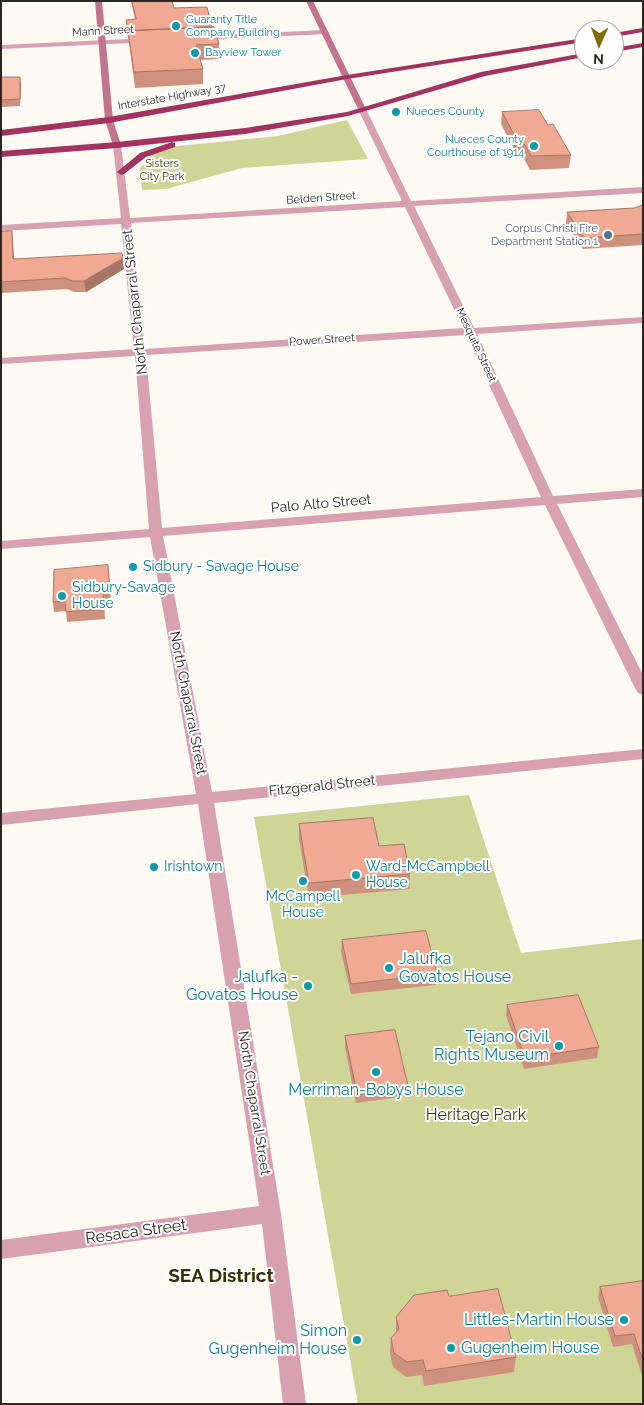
<!DOCTYPE html>
<style>
body{margin:0}
#map{position:relative;width:644px;height:1405px;overflow:hidden;background:#fff9f4;font-family:Raleway,sans-serif}
canvas{display:block}
.frame{position:absolute;inset:0;border:2px solid #2d2724;pointer-events:none}
.north{position:absolute;left:574px;top:20px;width:50px;height:50px;box-sizing:border-box;background:#fff;border:1px solid #aba9a7;border-radius:50%;rotate:182deg;font-size:14px;font-weight:700;line-height:20px;text-align:center;color:#2d2724}
.north::after{content:'';display:block;margin:auto;width:18px;height:22px;background:#7f6a03;clip-path:polygon(50% 0,100% 100%,50% 72%,0 100%)}
</style>
<div id="map">
<canvas width="644" height="1405"></canvas>
<div class="frame"></div>
<div class="north">N</div>
</div>
<script>
const g = document.querySelector('canvas').getContext('2d');
g.lineJoin = 'round';
function fillPath(path, color) {
  g.fillStyle = color;
  g.fill(path, 'evenodd');
}
function strokePath(path, color, width, dash) {
  g.strokeStyle = color;
  g.lineWidth = width;
  g.lineCap = dash ? 'butt' : 'round';
  g.setLineDash(dash || []);
  g.stroke(path);
}
function write(font, color, halo, rows, align = 'center') {
  g.font = font + ' Raleway,sans-serif';
  g.lineWidth = 4;
  g.setLineDash([]);
  g.textBaseline = 'middle';
  g.strokeStyle = halo;
  g.fillStyle = color;
  for (const [text, x, y, turn = 0] of rows) {
    g.save();
    g.translate(x, y);
    g.rotate((+turn || 0) * Math.PI / 180);
    g.textAlign = isNaN(turn) ? turn : align;
    if (halo) g.strokeText(text, 0, 0);
    g.fillText(text, 0, 0);
    g.restore();
  }
}
const green = new Path2D(`
 M347 120 368 159 242 168 166 189 142 190 140 168 153 153 162 150 178 146 278 136Z
 M469 795 521 953 643 939V1404H358L254 817Z`);
const street = new Path2D(`
 M325 30 329 32 328 34 198 40 194 38 198 36Z
 M150 38 154 40 153 42 1 49V45Z
 M358 105 365 107 411 201 643 187V193L414 206 474 328 643 317V323L477 334 553 496 643 489V497L557 504 643 675V695L638 693 636 690 545 505 163 536 212 792 643 749V759L214 803 281 1214 306 1404H283L262 1224 1 1259V1240L259 1206 198 804 1 825V813L196 794 150 537 1 549V541L149 529 135 356 1 364V358L134 349 121 224 1 231V225L121 218 113 145 117 142 121 145 130 218 402 201 357 107ZM405 207 463 328 145 349 131 223ZM466 335 541 497 162 528 146 355Z`);
const secondary = new Path2D(`
 M95 1H102L113 120 121 145 117 148 113 145 105 120Z
 M306 1H313L365 107 364 109 357 107Z`);
const highway = new Path2D(`
 M643 28V32L614 37V33Z
 M584 38V42L347 79 109 123 1 136V130L109 117 347 75Z
 M643 43V47L614 52V48Z
 M584 53V57L485 76 348 116 245 134 117 148 1 157V151L117 142 245 128 347 112 481 72Z
 M172 142 175 143V147L146 157 124 174 121 175 117 172 140 153Z`);
const wall = new Path2D(`
 M131 1H172L174 8 212 27 219 44 220 59 200 60 203 69V84L135 88 126 20 135 19Z
 M1 77 21 84 20 106 1 107Z
 M502 112 548 125 571 155 569 168 530 170 521 153H516L501 124Z
 M643 205V245L583 249 566 224 567 212 634 208Z
 M12 231 14 259 124 269 86 292H74L67 289 1 293V232Z
 M108 565 111 601H104L105 619 67 622 66 611 54 612 53 602Z
 M299 824 379 846 410 874V889L309 898 299 839Z
 M342 940 437 974 436 985 351 994 341 951Z
 M507 1005 599 1047 597 1058 524 1069 506 1015Z
 M345 1036 408 1086 407 1096 356 1103 345 1047Z
 M643 1281V1379L632 1344 613 1347 598 1297 600 1287Z
 M449 1296 516 1357 514 1372 424 1386 422 1375 406 1377 393 1367 390 1353 391 1338 396 1333V1317Z`);
const shadedWall = new Path2D(`
 M20 77 21 84 20 106Z
 M12 231 13 242 14 271 13 259Z
 M123 258 124 269 86 292 84 281Z`);
const building = new Path2D(`
 M132 1H172L174 8 207 7 212 27 128 31 126 20 136 19Z
 M214 27 219 44 196 45 203 69 134 72 128 31Z
 M1 77H20V99L1 100Z
 M539 110 548 125 553 124 571 155 531 156 522 140H517L502 112Z
 M643 205V234L584 238 567 212 634 208Z
 M12 231 13 259 122 253 123 258 84 281H72L65 278 1 282V232Z
 M108 565 110 591H103L104 609 66 612 65 601 53 602 54 570Z
 M373 818 379 846 404 844 410 874 309 883 299 824Z
 M426 931 437 974 351 984 342 940Z
 M578 995 599 1047 525 1058 507 1005Z
 M395 1030 408 1086 357 1093 345 1036Z
 M643 1281V1361L634 1334 615 1336 600 1287Z
 M498 1289 516 1357 426 1371 423 1360 407 1362 394 1353 391 1338 399 1329 396 1317 414 1295 447 1290 449 1296Z`);
const markers = [
 [176,26,5,"#0f9aa8"],
 [195,53,5,"#0f9aa8"],
 [396,112,5,"#0f9aa8"],
 [534,146,5,"#0f9aa8"],
 [608,235,5,"#5c6f8a"],
 [133,567,5,"#0f9aa8"],
 [62,596,5,"#0f9aa8"],
 [154,867,5,"#0f9aa8"],
 [356,875,5,"#0f9aa8"],
 [303,881,5,"#0f9aa8"],
 [389,968,5,"#0f9aa8"],
 [308,986,5,"#0f9aa8"],
 [559,1046,5,"#0f9aa8"],
 [376,1072,5,"#0f9aa8"],
 [624,1320,5,"#0f9aa8"],
 [357,1340,5,"#0f9aa8"],
 [451,1348,5,"#0f9aa8"]
];
const farCulturenames = [
 ["Guaranty Title",186,20],
 ["Company Building",186,33],
 ["Bayview Tower",205,53],
 ["Nueces County",406,112],
 ["Nueces County",524,140,"right"],
 ["Courthouse of 1914",524,153,"right"]
];
const farStreetnames = [
 ["Mann Street",103,31,-3],
 ["Interstate Highway 37",172,97,-10],
 ["Belden Street",321,198,-4],
 ["Power Street",322,340,-4],
 ["Mesquite Street",476,345,65]
];
const farParknames = [
 ["Sisters",162,164],
 ["City Park",162,177]
];
const farServicenames = [
 ["Corpus Christi Fire",598,229],
 ["Department Station 1",598,242]
];
const streetNames = [
 ["North Chaparral Street",135,302,-96],
 ["Palo Alto Street",321,504,-5],
 ["North Chaparral Street",188,703,79],
 ["Fitzgerald Street",322,786,-6],
 ["North Chaparral Street",254,1103,81]
];
const cultureNames = [
 ["Sidbury - Savage House",143,567],
 ["Sidbury-Savage",72,588],
 ["House",72,604],
 ["Irishtown",164,867],
 ["Ward-McCampbell",366,867],
 ["House",366,883],
 ["McCampell",303,897,"center"],
 ["House",303,913,"center"]
];
const nearCulturenames = [
 ["Jalufka",399,959,"left"],
 ["Govatos House",399,977,"left"],
 ["Jalufka -",298,977],
 ["Govatos House",298,995],
 ["Tejano Civil",549,1037],
 ["Rights Museum",549,1055],
 ["Merriman-Bobys House",376,1090,"center"],
 ["Littles-Martin House",614,1320],
 ["Simon",347,1331],
 ["Gugenheim House",347,1349],
 ["Gugenheim House",461,1348,"left"]
];
const nearParknames = [
 ["Heritage Park",476,1115]
];
const nearStreetnames = [
 ["Resaca Street",136,1232,-8]
];
const nearQuarternames = [
 ["SEA District",221,1276]
];
fillPath(green, '#cfd597');
fillPath(street, '#d8a1b0');
fillPath(secondary, '#c3748d');
fillPath(highway, '#a1335e');
fillPath(wall, '#ce917e');
fillPath(shadedWall, '#a87666');
fillPath(building, '#f0a992');
strokePath(building, '#a87666', 1);
for (const [x, y, r, color] of markers) {
  const dot = new Path2D();
  dot.arc(x, y, r, 0, 2 * Math.PI);
  g.fillStyle = color;
  g.fill(dot);
  strokePath(dot, '#fff', 2);
}
write('11px', '#0d838f', '#fff', farCulturenames, 'left');
write('11px', '#2d2724', '#fff', farStreetnames);
write('11px', '#3c3f09', '#fff', farParknames);
write('11px', '#4e5e75', '#fff', farServicenames, 'right');
write('14px', '#2d2724', '#fff', streetNames);
write('14px', '#0d838f', '#fff', cultureNames, 'left');
write('16px', '#0d838f', '#fff', nearCulturenames, 'right');
write('16px', '#3c3f09', '#fff', nearParknames);
write('16px', '#2d2724', '#fff', nearStreetnames);
write('bold 19px', '#382e02', '#fff', nearQuarternames);
</script>
